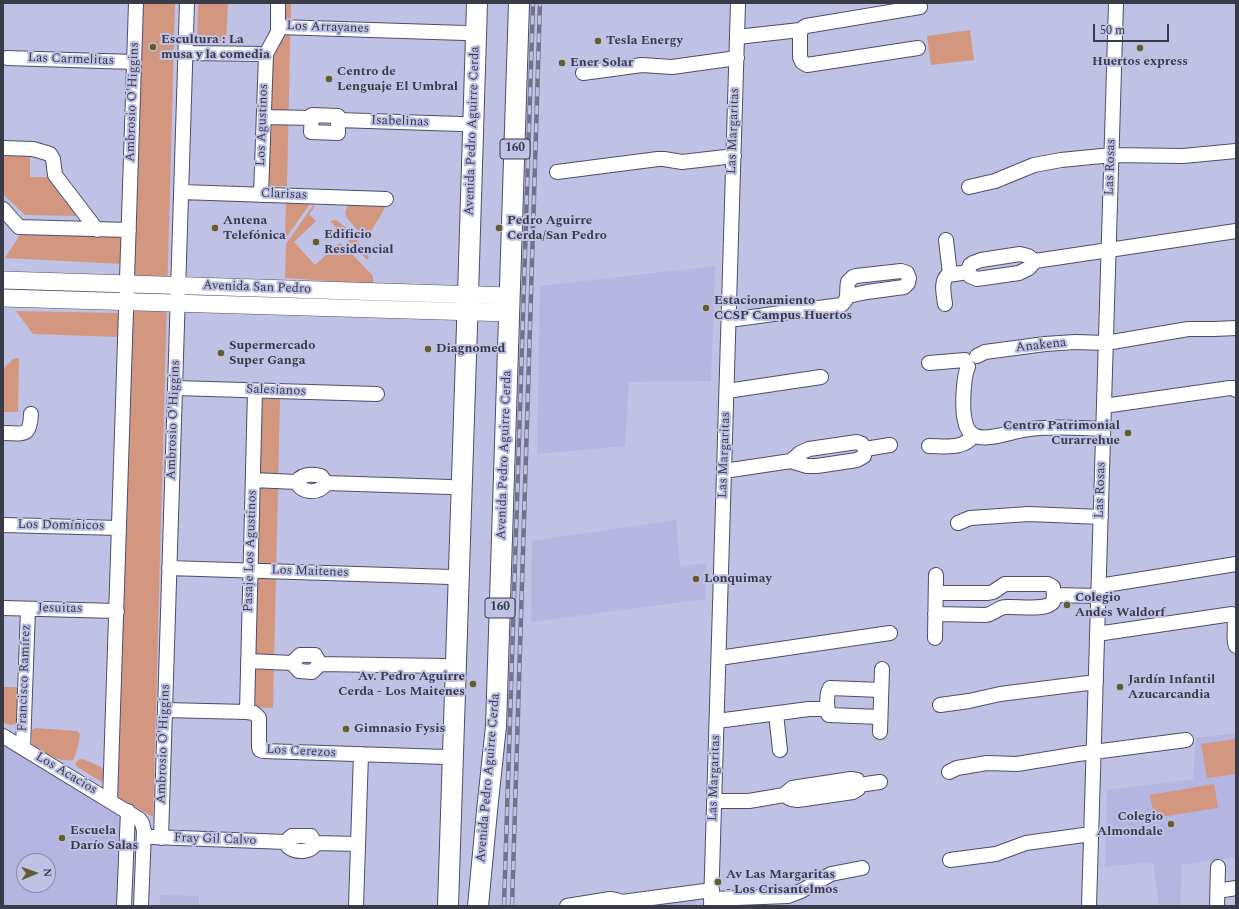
<!DOCTYPE html>
<meta charset="utf-8">
<style>
body{margin:0}
#map{position:relative;width:1239px;height:909px;overflow:hidden;background:#bfc1e5;font-family:Spectral,serif}
canvas{display:block}
.frame{position:absolute;inset:0;border:4px solid #3a3b49;pointer-events:none}
.north{position:absolute;left:16px;top:853px;width:40px;height:40px;box-sizing:border-box;background:#bfc1e5;border:1px solid #8a8ba7;border-radius:50%;rotate:88deg;font-size:11px;font-weight:700;line-height:16px;text-align:center;color:#3a3b49}
.north::after{content:'';display:block;margin:auto;width:14px;height:18px;background:#635d2a;clip-path:polygon(50% 0,100% 100%,50% 72%,0 100%)}
.scale{position:absolute;left:1093px;top:24px;width:76px;height:18px;box-sizing:border-box;border:2px solid #3a3b49;border-top:0;padding-left:5px;font-size:12px;line-height:14px;white-space:nowrap;color:#3a3b49;-webkit-text-stroke:3px #bfc1e5;paint-order:stroke}
</style>
<div id="map">
<canvas width="1239" height="909"></canvas>
<div class="frame"></div>
<div class="north">N</div>
<div class="scale">50 m</div>
</div>
<script>
const g = document.querySelector('canvas').getContext('2d');
g.lineJoin = 'round';
function fillPath(path, color) {
  g.fillStyle = color;
  g.fill(path, 'evenodd');
}
function strokePath(path, color, width, dash) {
  g.strokeStyle = color;
  g.lineWidth = width;
  g.lineCap = dash ? 'butt' : 'round';
  g.setLineDash(dash || []);
  g.stroke(path);
}
function write(font, color, halo, rows, align = 'center') {
  g.font = font + ' Spectral,serif';
  g.lineWidth = 4;
  g.setLineDash([]);
  g.textBaseline = 'middle';
  g.strokeStyle = halo;
  g.fillStyle = color;
  for (const [text, x, y, turn = 0] of rows) {
    g.save();
    g.translate(x, y);
    g.rotate((+turn || 0) * Math.PI / 180);
    g.textAlign = isNaN(turn) ? turn : align;
    if (halo) g.strokeText(text, 0, 0);
    g.fillText(text, 0, 0);
    g.restore();
  }
}
const built = new Path2D(`
 M715 266 711 381 629 382 625 446 537 454 540 286Z
 M676 520 680 566 706 563 705 599 531 622 532 541Z
 M1236 733V857L1182 865 1180 906H1159L1153 862 1105 867 1107 790 1193 779 1196 738Z
 M4 744 123 814 118 906H3ZM24 861H48V885H24Z
 M160 895 199 896V906H160Z
 M696 897V906H630Z`);
const green = new Path2D(`
 M138 3H175L153 817 114 795Z
 M198 3H228L226 43 197 42Z
 M271 3H291L287 186H267Z
 M970 30 974 60 931 65 927 36Z
 M3 154 30 155V177H51L79 216 25 215 3 194Z
 M286 200 312 201 285 239Z
 M316 201 313 209 309 214 316 221 294 242 315 265 339 243 343 245 373 276V284L285 278 286 244Z
 M348 205H384L386 206 366 240 347 218 345 213Z
 M336 220 352 232 365 254 369 256 367 260 330 221Z
 M22 232 124 236 123 264 5 258Z
 M16 311 121 313 120 337 33 334Z
 M19 358 18 412H3V369L13 359Z
 M260 398 280 399 273 708 249 707Z
 M3 687H15L19 689 17 723C12 726 8 725 3 722Z
 M35 728 77 731 80 734C79 744 77 752 73 760 59 762 41 754 32 744V730Z
 M1236 739V774L1207 778 1201 744Z
 M83 759 101 767 105 771V781L102 782 77 767 75 764 78 760Z
 M1214 784 1218 808 1154 818 1150 795Z`);
const minor = new Path2D(`
 M278 27 465 33
 M800 30V57L802 62 807 65 918 48
 M737 37 800 30 806 26 920 7
 M186 53 266 54
 M7 58 134 62
 M583 73 642 65 672 67 737 58
 M312 115 338 116V133L311 132Z
 M264 117 312 118
 M338 120 461 124
 M3 148 33 149 50 154 53 159 55 175 97 230
 M557 172 658 159H664L682 162 734 156
 M969 187 995 181 1034 165 1061 160 1112 155 1183 156 1236 151
 M181 192 386 199
 M261 195 266 54 278 32V3
 M3 209 19 227 129 230
 M946 240 950 274
 M968 272 970 265 973 263 981 260 1020 254 1028 256 1035 261 1236 231
 M968 272 970 276 977 279 1019 273 1029 268 1035 261
 M945 304C944 295 940 281 948 275L968 272
 M729 320 841 305C850 299 846 291 848 282L853 277 856 276 901 271 907 273 909 278 908 283 904 287 867 292 848 296
 M977 356 985 352 1045 344 1075 342 1106 343 1188 329H1214L1236 328
 M929 363 965 360
 M968 367C963 377 962 411 965 421 966 427 969 433 975 436 987 441 1011 432 1023 430 1050 426 1077 428 1103 429
 M175 388 377 394
 M727 391 821 377
 M1104 406 1230 388H1233L1236 390
 M3 433C24 433 30 438 31 414
 M929 446C945 446 963 450 974 435
 M865 449 890 445
 M724 471 791 461 807 466H817L857 460 864 456 865 449 862 444 857 442 809 449 800 453 791 461
 M253 480 297 482
 M297 482C301 494 321 494 326 483
 M297 482C302 473 312 474 321 476L326 483
 M326 483 450 487
 M958 523 970 518 1029 514 1101 517
 M3 525 119 528
 M169 568 451 577
 M1099 586 1236 564
 M1054 595 1098 596
 M3 608 117 611
 M935 614 986 615C994 614 998 607 1006 607 1018 606 1046 611 1053 602L1054 595 1053 587 1048 584H1005L993 592 988 593H936
 M1097 634 1232 614C1238 620 1232 638 1236 646
 M935 638 936 575
 M719 658 890 633
 M248 661 292 663 299 671 312 672 320 664 315 655H300L292 663
 M320 664 444 666
 M940 705 969 701 1000 694 1096 682
 M165 710 247 712 254 713 259 718V747L260 750 263 751 446 757
 M247 712 255 391
 M776 714 780 750
 M880 717 829 715 828 714C827 706 826 694 830 688L881 690
 M717 721 809 709H828
 M880 732 882 669
 M3 736 139 819 142 823 144 831 141 906
 M23 748 28 609
 M949 772 957 768 987 763 1017 764 1078 754 1186 740
 M859 785 880 782
 M784 795 792 788 851 779 857 780 859 785
 M110 801 136 3
 M714 801H749L784 795 791 799 798 800 853 792 858 789 859 785
 M292 836H311L314 841V846C305 857 275 848 292 836Z
 M152 837 287 842
 M161 838 187 3
 M315 843 358 844
 M950 860 996 854 1026 843 1091 834
 M1218 891 1236 888
 M711 899 788 896 801 891 831 874 862 868
 M124 906 128 811
 M356 906 361 754
 M567 906 610 899 616 900 622 902 712 890
 M711 906 738 3
 M1089 906 1116 3
 M1217 906 1218 867`);
const major = new Path2D(`
 M3 280 510 296
 M3 298 509 313`);
const highway = new Path2D(`
 M448 906 468 295 477 3
 M478 906 487 811 496 726 519 3`);
const rail = new Path2D(`
 M504 906 533 3
 M512 906 540 3`);
const markers = [
 [598,41,4,"#635d2a"],
 [153,47,4,"#635d2a"],
 [1140,48,4,"#635d2a"],
 [562,63,4,"#635d2a"],
 [329,79,4,"#635d2a"],
 [215,228,4,"#635d2a"],
 [499,228,4,"#635d2a"],
 [316,242,4,"#635d2a"],
 [706,308,4,"#635d2a"],
 [428,349,4,"#635d2a"],
 [221,353,4,"#635d2a"],
 [1128,433,4,"#635d2a"],
 [696,579,4,"#635d2a"],
 [1067,605,4,"#635d2a"],
 [473,684,4,"#635d2a"],
 [1120,687,4,"#635d2a"],
 [346,729,4,"#635d2a"],
 [1171,824,4,"#635d2a"],
 [62,838,4,"#635d2a"],
 [718,882,4,"#635d2a"]
];
const shields = [
 [515,149,30],
 [500,608,30]
];
const shieldNames = [
 ["160",515,149],
 ["160",500,608]
];
const streetNames = [
 ["Los Arrayanes",328,28,2],
 ["Las Carmelitas",71,60,2],
 ["Ambrosio O'Higgins",133,102,-88],
 ["Isabelinas",400,122,2],
 ["Los Agustinos",263,125,-88],
 ["Avenida Pedro Aguirre Cerda",473,131,-88],
 ["Las Margaritas",734,131,-88],
 ["Las Rosas",1111,167,-88],
 ["Clarisas",284,195,2],
 ["Avenida San Pedro",257,288,2],
 ["Anakena",1041,346,-6],
 ["Salesianos",276,391,2],
 ["Ambrosio O'Higgins",174,420,-88],
 ["Avenida Pedro Aguirre Cerda",505,455,-88],
 ["Las Margaritas",725,455,-88],
 ["Las Rosas",1101,490,-88],
 ["Los Domínicos",61,526,1],
 ["Pasaje Los Agustinos",251,551,-88],
 ["Los Maitenes",310,572,2],
 ["Jesuitas",60,609,1],
 ["Francisco Ramírez",25,678,-88],
 ["Ambrosio O'Higgins",164,744,-88],
 ["Los Cerezos",301,752,3],
 ["Los Acacios",66,774,31],
 ["Avenida Pedro Aguirre Cerda",489,778,-85],
 ["Las Margaritas",715,778,-88],
 ["Fray Gil Calvo",215,840,2]
];
const poiNames = [
 ["Escultura : La",161,40],
 ["musa y la comedia",161,55],
 ["Tesla Energy",606,41],
 ["Huertos express",1140,62,"center"],
 ["Ener Solar",570,63],
 ["Centro de",337,72],
 ["Lenguaje El Umbral",337,87],
 ["Antena",223,221],
 ["Telefónica",223,236],
 ["Pedro Aguirre",507,221],
 ["Cerda/San Pedro",507,236],
 ["Edificio",324,235],
 ["Residencial",324,250],
 ["Estacionamiento",714,301],
 ["CCSP Campus Huertos",714,316],
 ["Supermercado",229,346],
 ["Super Ganga",229,361],
 ["Diagnomed",436,349],
 ["Centro Patrimonial",1120,426,"right"],
 ["Curarrehue",1120,441,"right"],
 ["Lonquimay",704,579],
 ["Colegio",1075,598],
 ["Andes Waldorf",1075,613],
 ["Av. Pedro Aguirre",465,677,"right"],
 ["Cerda - Los Maitenes",465,692,"right"],
 ["Jardín Infantil",1128,680],
 ["Azucarcandia",1128,695],
 ["Gimnasio Fysis",354,729],
 ["Colegio",1163,817,"right"],
 ["Almondale",1163,832,"right"],
 ["Escuela",70,831],
 ["Darío Salas",70,846],
 ["Av Las Margaritas",726,875],
 ["- Los Crisantelmos",726,890]
];
fillPath(built, '#b4b6e1');
fillPath(green, '#d3967f');
strokePath(minor, '#4d4e6d', 16);
strokePath(major, '#4d4e6d', 18);
strokePath(highway, '#4d4e6d', 22);
strokePath(minor, '#fff', 14);
strokePath(major, '#fff', 17);
strokePath(highway, '#fff', 20);
strokePath(rail, '#72738a', 4.5);
strokePath(rail, '#bfc1e5', 3, [9]);
for (const [x, y, r, color] of markers) {
  const dot = new Path2D();
  dot.arc(x, y, r, 0, 2 * Math.PI);
  g.fillStyle = color;
  g.fill(dot);
  strokePath(dot, '#bfc1e5', 1.5);
}
for (const [x, y, w] of shields) {
  const box = new Path2D();
  box.roundRect(x - w / 2, y - 10, w, 20, 3);
  g.fillStyle = '#bfc1e5';
  g.fill(box);
  strokePath(box, '#3a3b49', 1);
}
write('bold 12px', '#3a3b49', null, shieldNames);
write('13px', '#3a3b49', '#bfc1e5', streetNames);
write('bold 13px', '#3a3b49', '#bfc1e5', poiNames, 'left');
</script>
